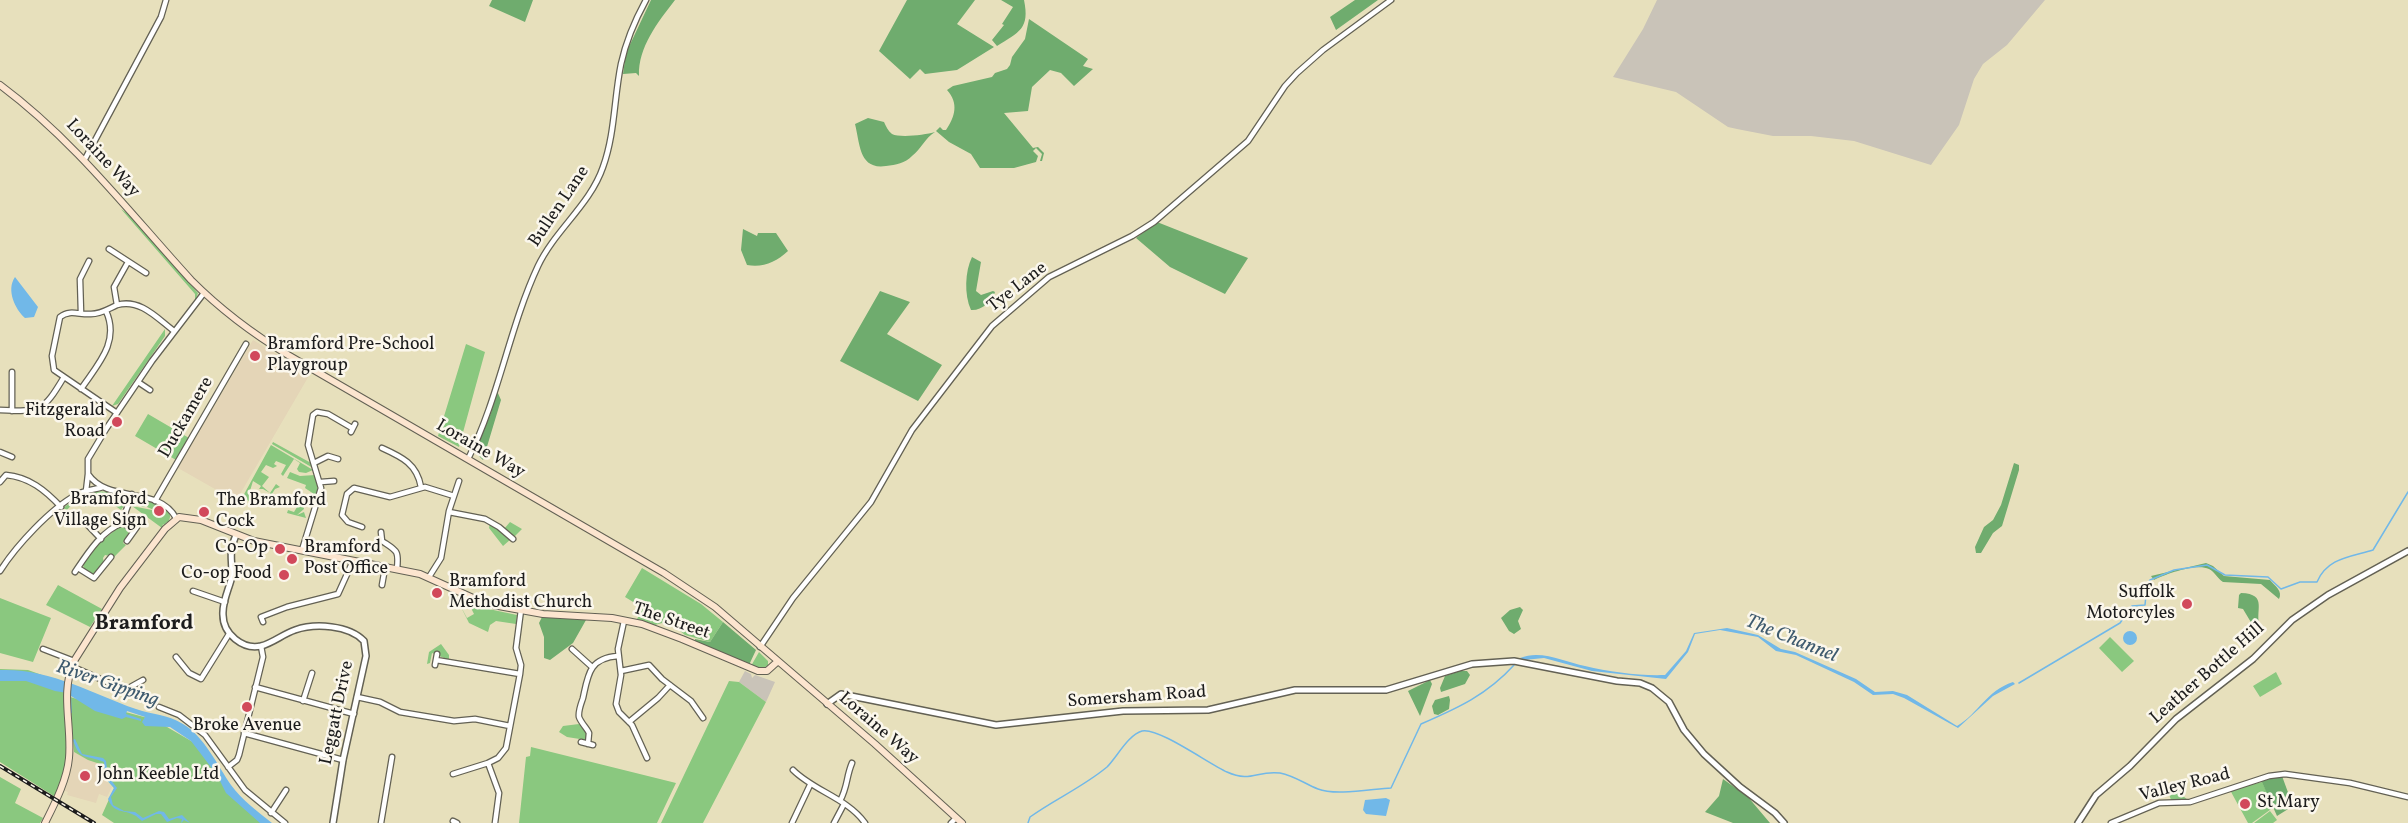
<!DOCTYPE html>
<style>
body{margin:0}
canvas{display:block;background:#e7e0bc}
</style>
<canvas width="2408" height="823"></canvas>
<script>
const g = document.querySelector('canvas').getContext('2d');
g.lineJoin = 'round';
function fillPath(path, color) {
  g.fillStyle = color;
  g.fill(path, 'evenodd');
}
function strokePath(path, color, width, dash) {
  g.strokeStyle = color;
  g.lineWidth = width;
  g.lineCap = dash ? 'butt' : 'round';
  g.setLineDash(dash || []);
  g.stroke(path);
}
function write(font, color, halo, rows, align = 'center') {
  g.font = font + ' Vollkorn,serif';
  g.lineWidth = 5;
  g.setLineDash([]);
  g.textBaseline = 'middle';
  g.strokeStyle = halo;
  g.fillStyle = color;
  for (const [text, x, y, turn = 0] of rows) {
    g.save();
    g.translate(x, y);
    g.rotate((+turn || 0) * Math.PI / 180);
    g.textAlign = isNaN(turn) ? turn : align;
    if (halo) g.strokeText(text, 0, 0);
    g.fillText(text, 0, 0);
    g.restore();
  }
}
const built = new Path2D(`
 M253 340 310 374 236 501 178 468Z
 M73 752 102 765 104 778 112 787 107 797 99 794 96 803 67 795 68 792 63 790Z`);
const industrial = new Path2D(`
 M1657 0H2045L2007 45 1983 64 1974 79 1959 125 1931 165 1854 141 1811 136H1773L1737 129 1728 127 1676 92 1613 77 1643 29Z
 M745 671 751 674 752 678 755 675 775 682 766 702 739 682Z`);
const green = new Path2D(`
 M121 209 130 215 198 293 195 302V294Z
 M165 329V336L118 404 112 406Z
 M466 344 485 352 459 447 438 436Z
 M148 414 189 438 176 460 135 436Z
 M273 442 311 463 313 468 272 444Z
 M271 445 313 470 306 473 299 472 297 469 300 463 294 459 283 476 281 474 286 465 276 461 274 464 277 466 273 468 266 465 261 472 269 477 262 486 270 493 276 484 280 487 275 489 270 497V493L263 489H259L261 486 253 481 249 494 255 501 254 503 242 498Z
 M290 472 300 476 315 475 318 490 314 503 312 502 314 494 305 488 306 485 287 478Z
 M95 491 110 492 112 495 127 502 121 510 110 502 92 498 86 507 76 500 67 510 63 508 75 499 102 496 75 497Z
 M137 498 150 501 169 511C171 517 170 519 167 524V522L164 525 163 524 162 528 132 506 152 510 159 515 154 510 147 507 149 503 144 507 131 503Z
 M302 499 304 509 297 515 304 512 306 518 287 513 288 510 294 512Z
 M510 522 522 529 514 537 504 529Z
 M490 523 511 539 503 546 489 528Z
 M120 526 130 530 123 543 126 545 114 557 105 555 103 558 104 563 96 574 92 575 84 570 83 564 97 545Z
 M642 568 701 604 723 622 710 642 685 635 674 626 662 623 655 625 637 619 643 608 625 597Z
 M58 585 102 609 90 627 46 605Z
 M0 598 51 618 33 662 0 653Z
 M463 598 484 608 517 615 516 624 496 621 490 625 488 632 469 623 459 603 467 618 474 614 470 606 466 608Z
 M2110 637 2134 661 2122 672 2099 648Z
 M441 644 449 655V660L432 653 430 663 427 664 429 652Z
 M759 652 768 661V665L764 668 751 666Z
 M0 669 28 670 64 683 68 762 57 798 0 762Z
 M2276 672 2282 684 2260 697 2253 686Z
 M729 681 739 682 766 702 703 823H661Z
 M70 697 155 720 198 745 234 795 269 823H114L102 815 114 788 104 777 103 765 88 760 74 752Z
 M579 724 587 734 586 740 567 737 559 732 563 726Z
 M531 747 676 783 657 823H519L526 757 530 756Z
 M0 777 21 789 15 803 43 818 40 823H0Z
 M2262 782 2274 807 2252 823H2248L2230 790Z
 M2178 785 2182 790 2183 796 2188 800H2171L2169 794Z
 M2270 811 2277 820 2273 823H2254Z`);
const forest = new Path2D(`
 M492 0H533L525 22 489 6Z
 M651 0H675C658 22 638 47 639 76L636 73 623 74 626 53Z
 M907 0H975L957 24 994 47 957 70 925 74 920 69 910 79 879 51Z
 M1001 0H1024C1030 29 1019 32 997 46L992 40 1004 25 1002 24 1013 7Z
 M1355 0H1378L1336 30 1330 17Z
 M1029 19 1088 59 1083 66 1093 69 1074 86 1061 73 1050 70 1032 87 1028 111 1004 113 1033 148 1038 147 1044 153 1042 161H1040L1042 154 1036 148 1033 151 1038 156 1036 162 1014 168H980L971 154 949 142 936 131 940 127 943 130H946C955 117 959 103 947 90L953 86 992 77 995 73 1007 69 1010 65 1012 57 1025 39Z
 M868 118 884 122C886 126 888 131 892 134 900 138 925 135 935 132 925 138 921 149 912 156 905 163 896 165 886 166 859 170 860 144 855 124Z
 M1157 222 1248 258 1225 294 1170 267 1136 238Z
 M743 229 757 236 758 233H776L788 251C776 262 763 268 747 265L741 250Z
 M972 257 981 262 976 291 981 295 993 291 995 292C992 302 981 311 971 310 964 295 965 271 972 257Z
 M880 291 910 302 887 334 942 365 918 401 840 361Z
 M497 391 501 400 483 460 474 451 491 413Z
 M2014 463 2019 465V470L2002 526 1993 533 1981 553H1976L1975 547 1984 527 1993 520 2001 505Z
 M2206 563 2213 566 2224 576 2270 580C2275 586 2283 591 2279 599L2261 584 2223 582C2217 578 2215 572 2209 569 2196 563 2166 574 2154 580L2151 576Z
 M2241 593C2269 594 2254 611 2260 627L2255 629 2243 609 2238 608 2239 595Z
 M1520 607 1523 610 1518 621 1521 629 1514 634 1509 631 1501 618 1510 610Z
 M542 617 586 620 573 643 550 660 544 658V637L539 623Z
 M723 622 756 650 749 665 695 642V639L710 642Z
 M1460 671H1467L1470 675 1465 684 1441 692 1440 688 1445 676Z
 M1430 680 1432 684 1420 716 1408 691Z
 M1449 696 1450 700 1449 709 1438 715 1434 714 1432 706 1435 700Z
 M2282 776 2293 806 2277 816 2261 780Z
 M1723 779 1748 797 1770 823H1733L1705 812 1719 796Z`);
const water = new Path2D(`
 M15 277 38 307 34 317 25 318C15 309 6 290 15 277Z
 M1727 628 1758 635 1781 649 1795 652 1856 679 1875 692 1893 691 1907 695 1957 726C1979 713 1986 691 2013 682L2015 684 1993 696 1958 728 1904 698 1893 694 1873 695 1854 682 1796 655 1776 651 1758 637 1720 630 1695 634 1688 652 1666 679 1592 671 1544 658 1524 660 1520 658C1541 649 1565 662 1585 666 1610 672 1640 676 1665 675L1686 651 1694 633Z
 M2123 638a7 7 0 1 1 14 0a7 7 0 1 1-14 0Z
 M0 670C49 668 91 693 136 709 153 715 167 714 183 724 204 736 218 766 231 785 242 800 258 812 272 823H260L226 793 217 775 191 741 170 727 145 726 142 722 145 717 127 711 126 714 141 719V721L126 717 122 719 95 711 71 696 72 713H70L67 693 55 691 26 681H0Z
 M75 739 82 754 103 758 106 761 108 776 117 788 111 797 113 805 124 811 135 812 143 818 159 811 164 812 169 819 182 815 190 823 184 820 181 823 182 819 177 818 167 822 161 814H156L142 821C139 819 137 816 134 815 123 809 114 814 108 799L114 788 104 777V762C86 754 80 762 73 740Z
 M1386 798 1390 800 1386 816 1366 814 1363 810 1365 800Z`);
const stream = new Path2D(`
 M2019 683 2120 623 2132 606 2145 605 2147 585 2150 580 2174 570 2207 565 2225 575 2268 577 2281 589 2300 582H2317C2327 558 2350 557 2373 550L2408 492
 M1028 823 1030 817C1055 799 1083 787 1107 767 1117 757 1128 735 1142 731 1158 727 1209 764 1227 772 1251 783 1257 770 1280 773 1295 776 1305 784 1318 789 1335 796 1372 789 1391 788L1421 724C1458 708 1487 695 1515 664`);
const minor = new Path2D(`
 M85 159 161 17 166 0
 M109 249 146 273
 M117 305 114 287 128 262
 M81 313 80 279 89 261
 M12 372V411
 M138 382 150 390
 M81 389C98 364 120 342 106 311
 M0 410C41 412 43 412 64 377
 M117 413 54 370 52 356 60 317C70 309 79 315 91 314 101 314 108 309 117 305 140 298 158 319 174 331
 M351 432 355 424
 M382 448C402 457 417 464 421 487
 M0 452 12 457
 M468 459C499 398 509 328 538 266 555 230 590 205 603 167 615 134 614 98 621 64 626 41 635 20 646 0
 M314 463 328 456 338 459
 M0 482 6 475C29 477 45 490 61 507
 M321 482 334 481
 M86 491 88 474
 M155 501 246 344
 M449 512 485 519 499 527 513 539
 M81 518 101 539
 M176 518C158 485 108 504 88 474V459L106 429 152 361 204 293
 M122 522 132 494
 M362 527 348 522 342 515 347 494 354 488 390 497 425 487 454 496
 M381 532 382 541C397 551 399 550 397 569
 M127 541 137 527
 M302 550 321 488 308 445 313 415 317 412 328 414 352 428
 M78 568 94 578 111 557
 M0 571C16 546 50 509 76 495 84 490 94 490 103 487
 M75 572C87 554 102 530 123 523L134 531
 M429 577 441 558 449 511 459 481
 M382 585 385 568
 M193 591 225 602
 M624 621 618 649 621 675 616 704 619 712 632 725 647 758
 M263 622 261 617 287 607 338 594 353 561
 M760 647 793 598 871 502 912 430 992 326 1049 277 1132 236 1154 222 1248 141 1285 86 1297 73 1323 50 1391 0
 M43 649 74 661
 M572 649 592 667
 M176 657 189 673 201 679 229 634
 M436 660 520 674
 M435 665 437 654
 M71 666 125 690 143 680
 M621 671 649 665 662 679 691 701 703 718
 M255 687 354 714
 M357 697 380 702 400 712 454 721 475 719 510 726
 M303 701 312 673
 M159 707 179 715 205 735 245 790 285 823
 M629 722 658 698 670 685
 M244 733 343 760
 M581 742 593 745
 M588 744 589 733C587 728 581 723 579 717 578 711 581 704 583 698 588 675 589 658 618 656
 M228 767 237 760 239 755 263 657 261 646
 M793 770C814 791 847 798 865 823
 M453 774 488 763
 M840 801C848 786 846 777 852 763
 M271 813 286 790
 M453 821 457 823
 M381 823 392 757
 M495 823 499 793 488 763 498 758 506 748 520 674 521 665 516 648 521 610
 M792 823 810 785
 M834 823 844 804
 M951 823 956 818
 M2111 823 2159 803 2190 802 2269 776 2285 774 2350 783 2408 797`);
const tertiary = new Path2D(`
 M236 535C227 556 234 561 231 580 228 591 222 603 223 615 223 634 243 650 261 646 273 643 283 634 295 630 315 623 349 625 364 641L366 656 343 760 333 823
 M827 704 841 694 996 725 1123 711 1208 710 1295 690H1386L1472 664 1514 661 1617 681 1640 683 1652 688 1669 702 1684 730 1704 754 1740 787 1775 813 1784 823
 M2078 823 2096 795 2130 766 2176 719 2253 659 2292 620 2328 595 2408 551`);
const secondary = new Path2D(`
 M0 85C74 140 129 212 191 280 220 309 253 334 288 355L664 573 715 607 875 744 962 823
 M45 823C55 803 67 780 69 758 72 725 60 693 74 661L120 588 165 529 179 517 201 520 254 541 420 574 473 598 493 605 543 614 612 618 642 624 682 639 758 671H767L777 662`);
const rail = new Path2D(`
 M0 766 94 823`);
const markers = [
 [255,356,6,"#d1495b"],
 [117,422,6,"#d1495b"],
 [159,511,6,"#d1495b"],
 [204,512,6,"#d1495b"],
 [280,549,6,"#d1495b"],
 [292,559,6,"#d1495b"],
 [284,575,6,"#d1495b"],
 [437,593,6,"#d1495b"],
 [2187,604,6,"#d1495b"],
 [247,707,6,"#d1495b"],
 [85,776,6,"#d1495b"],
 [2245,804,6,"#d1495b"]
];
const streetNames = [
 ["Loraine Way",102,159,47],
 ["Bullen Lane",560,207,-56],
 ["Tye Lane",1018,288,-38],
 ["Duckamere",187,418,-60],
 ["Loraine Way",480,450,30],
 ["The Street",671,622,19],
 ["Leather Bottle Hill",2208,674,-41],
 ["Somersham Road",1137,698,-4],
 ["Leggatt Drive",338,713,-78],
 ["Loraine Way",878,729,41],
 ["Valley Road",2185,786,-14]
];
const poiNames = [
 ["Bramford Pre-School",267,346],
 ["Playgroup",267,367],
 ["Fitzgerald",105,412,"right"],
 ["Road",105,433,"right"],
 ["Bramford",147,501,"right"],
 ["Village Sign",147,522,"right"],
 ["The Bramford",216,502],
 ["Cock",216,523],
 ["Co-Op",268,549,"right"],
 ["Bramford",304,549],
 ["Post Office",304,570],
 ["Co-op Food",272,575,"right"],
 ["Bramford",449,583],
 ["Methodist Church",449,604],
 ["Suffolk",2175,594,"right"],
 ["Motorcyles",2175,615,"right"],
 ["Broke Avenue",247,727,"center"],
 ["John Keeble Ltd",97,776],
 ["St Mary",2257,804]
];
const waterNames = [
 ["The Channel",1791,640,22],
 ["River Gipping",107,685,19]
];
const quarterNames = [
 ["Bramford",144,625]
];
fillPath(built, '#e4d5b7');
fillPath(industrial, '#c9c3b8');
fillPath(green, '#8ac87f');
fillPath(forest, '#6fac6e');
fillPath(water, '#71b8e8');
strokePath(stream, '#71b8e8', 1.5);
strokePath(minor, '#636154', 7);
strokePath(tertiary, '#636154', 8);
strokePath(secondary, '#636154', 8);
strokePath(minor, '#fff', 4.5);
strokePath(tertiary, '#fff', 5);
strokePath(secondary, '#fce5cf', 6);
strokePath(rail, '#1c1c1c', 4);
strokePath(rail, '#fbf7ec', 1.5, [4.5]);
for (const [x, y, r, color] of markers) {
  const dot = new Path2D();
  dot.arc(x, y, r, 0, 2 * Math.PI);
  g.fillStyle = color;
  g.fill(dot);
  strokePath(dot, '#fbf7ec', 2);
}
write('18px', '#1c1c1c', '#fbf7ec', streetNames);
write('18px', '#1c1c1c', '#fbf7ec', poiNames, 'left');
write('italic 20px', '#3e5a6e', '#fbf7ec', waterNames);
write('bold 21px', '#1c1c1c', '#fbf7ec', quarterNames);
</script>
